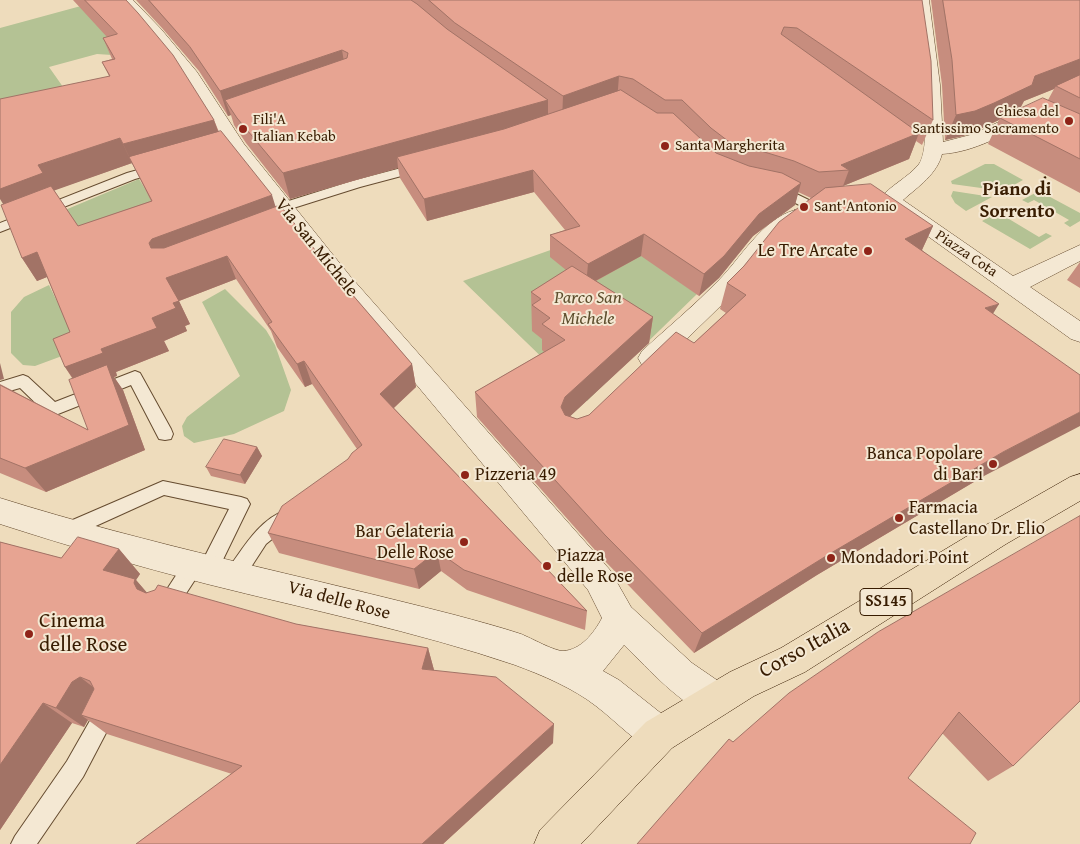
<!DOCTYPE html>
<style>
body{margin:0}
canvas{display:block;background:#eedcbc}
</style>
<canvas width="1080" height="844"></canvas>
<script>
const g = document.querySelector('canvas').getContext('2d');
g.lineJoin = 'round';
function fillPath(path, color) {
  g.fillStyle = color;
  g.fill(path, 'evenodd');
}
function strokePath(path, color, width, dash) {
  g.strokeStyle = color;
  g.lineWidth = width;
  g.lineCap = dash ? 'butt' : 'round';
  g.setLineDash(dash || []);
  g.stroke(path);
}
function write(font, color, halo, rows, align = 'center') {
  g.font = font + ' "Gentium Book Plus",serif';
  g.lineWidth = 4;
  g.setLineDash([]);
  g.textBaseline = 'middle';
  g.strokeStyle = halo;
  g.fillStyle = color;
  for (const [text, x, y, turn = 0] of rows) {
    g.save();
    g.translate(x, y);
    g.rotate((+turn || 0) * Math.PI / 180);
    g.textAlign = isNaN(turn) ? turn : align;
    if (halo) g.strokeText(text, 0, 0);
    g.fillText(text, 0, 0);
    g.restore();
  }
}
const green = new Path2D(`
 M103 0 112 55 97 54 49 67 75 104 0 122V28Z
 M985 164H994L1023 180 1003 191 952 184 951 181Z
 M139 179 159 211 88 245 65 210Z
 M953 191 992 197 966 211 955 203 951 196Z
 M1039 191 1080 213V221L1070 227 1064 223 1069 220 1034 200 1028 203 1022 200Z
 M1004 209 1009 212 1004 216 1039 237 1046 233 1052 236 1030 249 982 221Z
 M614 236 697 294 587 401 463 281 559 247Z
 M49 285 75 338 62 356 35 366 23 365 11 353V312L24 297Z
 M225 289 266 330 275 345 291 390 284 411 234 434 194 443 184 436 182 426 187 417 240 376 202 302Z`);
const path = new Path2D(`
 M1044 178 1046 177`);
const lane = new Path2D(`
 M420 163 424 164 426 167 424 170 360 187 287 210 283 211 277 207 279 204 352 181Z
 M159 164 163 165 165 168 163 171 135 179 0 232V223L127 173Z
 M778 185 815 203 817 206 811 210 807 209 774 192 772 189 774 186Z
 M135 371 140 373 171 429 173 434 171 439 165 440 159 439 131 385 53 416 47 414 20 388 6 392 0 389V382L23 375 28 377 55 402Z
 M163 481 241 497 247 499 250 504 215 576 208 578 201 576 200 572 174 612 167 615 160 612 157 606 160 600 186 560 193 558 200 560 201 564 229 509 164 495 67 539 61 537 58 531 61 525Z
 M286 510 292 513 295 518 292 523 266 544 242 581 235 584 228 581 226 575 228 569C244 547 259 520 286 510Z
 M107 699 114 703 118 710 83 777 37 844H11L15 836 67 761 100 703Z`);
const street = new Path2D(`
 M116 0H133L161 29 197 72 244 144 350 276 610 570 631 607 692 663 727 687 732 700 727 713 714 718C678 703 651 671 624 645L603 671 619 680 672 722 677 735 672 748 659 753C635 743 617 722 596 706 573 688 542 675 515 665 415 631 310 610 207 584 137 566 68 546 0 524V498C150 545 304 576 455 615 477 621 500 627 521 634 531 638 554 651 563 651 581 650 594 633 602 618L588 590 334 286 229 151 184 78 149 35Z
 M913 0H929L940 85 943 142 974 134 1019 112 1026 110 1033 112 1035 116 1033 120C1004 134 975 152 942 154 937 174 919 186 903 200L1013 276 1080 245V261L1030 287 1080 321V342L1071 339 883 204 879 200C890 185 908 178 919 164 935 142 917 30 913 0Z
 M795 210 803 212 806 217 803 222 770 247 736 291 660 365 651 367 642 365 638 358 642 351C667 328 695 305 719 280 741 258 762 219 795 210Z`);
const primary = new Path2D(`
 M1080 474V501L1006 544 805 672 754 696 672 748 581 844H534L540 830 646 722 730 672 781 648 984 526 1070 477Z`);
const wall = new Path2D(`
 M73 0H126L214 120 219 132 275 207 326 264 412 364 416 387 394 408 587 611 585 630 467 590 441 571 419 589 279 553 268 533 348 459 357 449 312 384 305 387 277 347 271 331 236 279 179 301 190 324 185 326 187 331 164 341 169 351 116 372 117 376 114 377 123 390 145 450 46 492 0 473V384L88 430 72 378 65 367 70 332 47 277 37 281 22 258 3 204 109 76 102 62 112 59 103 38 107 37ZM132 163 151 201 78 226 54 190Z
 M136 0H922L933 120 922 145 916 141 909 159 843 186 933 226 922 250 993 314 984 476 817 575 694 653 602 558 477 417 475 392 544 352 542 350V339L532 331 531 292 566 270 550 257V235L565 230 534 192 427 221 400 178 398 168 290 199 246 143 234 125 231 115 228 116 199 71 162 28ZM798 192 811 198 727 283 720 309 726 313 694 343 589 415 577 419 570 416 649 343 653 317 596 281 641 256 699 296 719 278 753 236 795 205Z
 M931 0H1080V193L988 144 999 120 982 128 963 136 945 140 942 85ZM1054 89 1048 100 1020 109 1024 101Z
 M1080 262V288L1067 280Z
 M257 447 262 456 245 484 211 476 206 467Z
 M1080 516 1013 766 988 781 943 734 733 742Z
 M0 542 61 558 119 549 140 574 136 580 147 593 296 624 428 648 434 670 553 743 443 844H136L232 774 107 734 88 720 84 727 72 723 0 830Z`);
const shadedWall = new Path2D(`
 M342 50 346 74 225 100 231 115 228 116 220 91Z
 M1080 59V78L1056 86 1054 89 1024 101 1019 110 1000 118 999 120 982 128 963 136 945 140 956 115 1035 76Z
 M619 76 617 101 562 121 563 96Z
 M548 100V125L397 157 398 168 290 199 283 173Z
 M214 120 223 145 129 157 135 169 123 144Z
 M919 133 909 159 843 186 849 170 841 165Z
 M120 138 132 163 53 191 11 217 0 199V189L38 165Z
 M533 170 534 192 427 221 424 199Z
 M801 183 795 205 753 236 719 278 699 296 704 274 759 214Z
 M272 195 279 218 162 271 149 243 152 239Z
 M933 226 921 252 905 239Z
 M644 234 641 256 586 286 588 264Z
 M37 252 52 275 37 281 22 258Z
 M227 256 236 279 179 301 190 324 185 326 187 331 164 341 169 351 116 372 117 376 114 377 123 390 145 450 46 492 25 468 129 425 81 390 65 367 101 349 152 318 173 303 166 278Z
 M999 304 983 330 985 308Z
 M653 317 649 343 564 422 561 407 565 397Z
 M304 361 312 384 305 387 297 364Z
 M0 363 4 379 0 380Z
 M412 364 416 387 385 416 380 394Z
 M1080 412V426L984 476 817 575 694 653 702 633 831 553 1003 452Z
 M257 447 262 456 245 484 240 475Z
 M119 549 140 574 136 580 156 603 103 570Z
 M437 551 441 571 419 589 414 569Z
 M428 648 434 670 422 669Z
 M80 677 106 697 81 715 88 720 84 727 56 708 72 682Z
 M43 703 72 723 0 830V765Z
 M554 724 553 743 443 844H422Z`);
const building = new Path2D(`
 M85 0H126L138 13 173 55 214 120 123 144 120 138 38 165 43 173 0 189V99L110 76 102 62 115 59 103 38 117 34Z
 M149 0H411L417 4 447 29 548 100 283 173 237 118 225 100 347 58 348 53 342 50 220 91 190 47Z
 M429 0H922L931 61 933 120 797 28 784 27 781 34 919 133 841 165 849 170 819 172 794 161 728 141 711 128 682 100H665L633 79 619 76 563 96 455 23Z
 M943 0H1080V59L1035 76 1032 85 994 103 975 111 956 115 952 60Z
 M1080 75V98L1056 86Z
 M621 90 657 113H673L716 153 749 166 782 173 801 183 759 214 724 256 704 274 644 234 588 264 550 235 580 226 533 170 424 199 397 157 504 129Z
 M1043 98 1080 114V159L1000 118Z
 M221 131 272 195 152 239 149 243 151 248H164L280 205 326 264 412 364 380 394 587 611 464 570 437 551 414 569 268 533 282 506 348 459 352 453 362 445 304 361 297 364 268 324 272 322 227 256 166 278 179 301 173 303 176 308 152 318 157 328 101 349 103 353 65 367 53 339 70 332 37 252 22 258 1 205 51 186 78 226 152 201 129 157Z
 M871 184 933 226 905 239 999 304 985 308 1080 375V412L1003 452 831 553 702 633 605 535 475 392 565 340 542 324 550 318 532 305 541 299 531 292 572 266 653 317 565 397 561 407 565 415 577 419 589 415 676 332 694 343 746 295 727 283 744 266 779 222 825 188Z
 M107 365 129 425 25 468 0 458V385L88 430 69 380Z
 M224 439 257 447 240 475 206 467Z
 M1080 516V701L1013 766 959 712 908 778 976 833 970 844H637L729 739 733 742 789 693 878 632Z
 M78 537 119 549 103 570 135 579 134 583 137 589 146 593 155 590 158 585 296 624 428 648 422 669 496 677 554 724 422 844H136L242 766 81 715 94 689 90 681 80 677 72 682 56 708 43 703 0 765V542L61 558Z`);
const markers = [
 [1069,121,5,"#8f2418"],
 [243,129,5,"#8f2418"],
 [665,146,5,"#8f2418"],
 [804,207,5,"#8f2418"],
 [868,251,5,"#8f2418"],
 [993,464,5,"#8f2418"],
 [465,475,5,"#8f2418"],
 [899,518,5,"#8f2418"],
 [464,542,5,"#8f2418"],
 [831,558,5,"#8f2418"],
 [547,566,5,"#8f2418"],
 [29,634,5,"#8f2418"]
];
const farPoinames = [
 ["Chiesa del",1059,112,"right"],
 ["Santissimo Sacramento",1059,129,"right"],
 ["Fili'A",253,120],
 ["Italian Kebab",253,137],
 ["Santa Margherita",675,146],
 ["Sant'Antonio",814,207]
];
const farStreetnames = [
 ["Piazza Cota",966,254,34]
];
const shields = [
 [886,602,52]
];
const shieldNames = [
 ["SS145",886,602]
];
const streetNames = [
 ["Via San Michele",316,248,51],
 ["Via delle Rose",339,601,15]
];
const poiNames = [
 ["Le Tre Arcate",858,251,"right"],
 ["Banca Popolare",983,454,"right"],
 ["di Bari",983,475,"right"],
 ["Pizzeria 49",475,475],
 ["Farmacia",909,508],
 ["Castellano Dr. Elio",909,529],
 ["Bar Gelateria",454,532,"right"],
 ["Delle Rose",454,553,"right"],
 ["Piazza",557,556],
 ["delle Rose",557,577],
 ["Mondadori Point",841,558]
];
const parkNames = [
 ["Parco San",588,298],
 ["Michele",588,319]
];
const farDistrictnames = [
 ["Piano di",1017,190],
 ["Sorrento",1017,212]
];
const nearPoinames = [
 ["Cinema",39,622],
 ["delle Rose",39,646]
];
const nearStreetnames = [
 ["Corso Italia",805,649,-29]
];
fillPath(green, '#b4c294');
strokePath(lane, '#664c30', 2);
strokePath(street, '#664c30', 1);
strokePath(primary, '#381c01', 1);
strokePath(path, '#381c01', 2.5, [3, 2]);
fillPath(lane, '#f4e8d3');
fillPath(street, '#f4e8d3');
fillPath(primary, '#eedcbc');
fillPath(wall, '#c78d7e');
fillPath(shadedWall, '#a27366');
fillPath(building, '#e7a492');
strokePath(building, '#a27366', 1);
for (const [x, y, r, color] of markers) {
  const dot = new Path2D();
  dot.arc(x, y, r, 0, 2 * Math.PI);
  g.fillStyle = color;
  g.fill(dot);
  strokePath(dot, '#f4e8d3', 2);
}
write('15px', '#381c01', '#f4e8d3', farPoinames, 'left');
write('15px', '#381c01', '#f4e8d3', farStreetnames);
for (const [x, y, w] of shields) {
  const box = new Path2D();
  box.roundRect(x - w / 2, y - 13.5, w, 27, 4);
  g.fillStyle = '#f4e8d3';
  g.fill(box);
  strokePath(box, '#381c01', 1);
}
write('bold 16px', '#381c01', null, shieldNames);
write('18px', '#381c01', '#f4e8d3', streetNames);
write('18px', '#381c01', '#f4e8d3', poiNames, 'left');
write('italic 18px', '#5d4e2d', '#f4e8d3', parkNames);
write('bold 19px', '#381c01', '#f4e8d3', farDistrictnames);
write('21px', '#381c01', '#f4e8d3', nearPoinames, 'left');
write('21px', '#381c01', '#f4e8d3', nearStreetnames);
</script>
